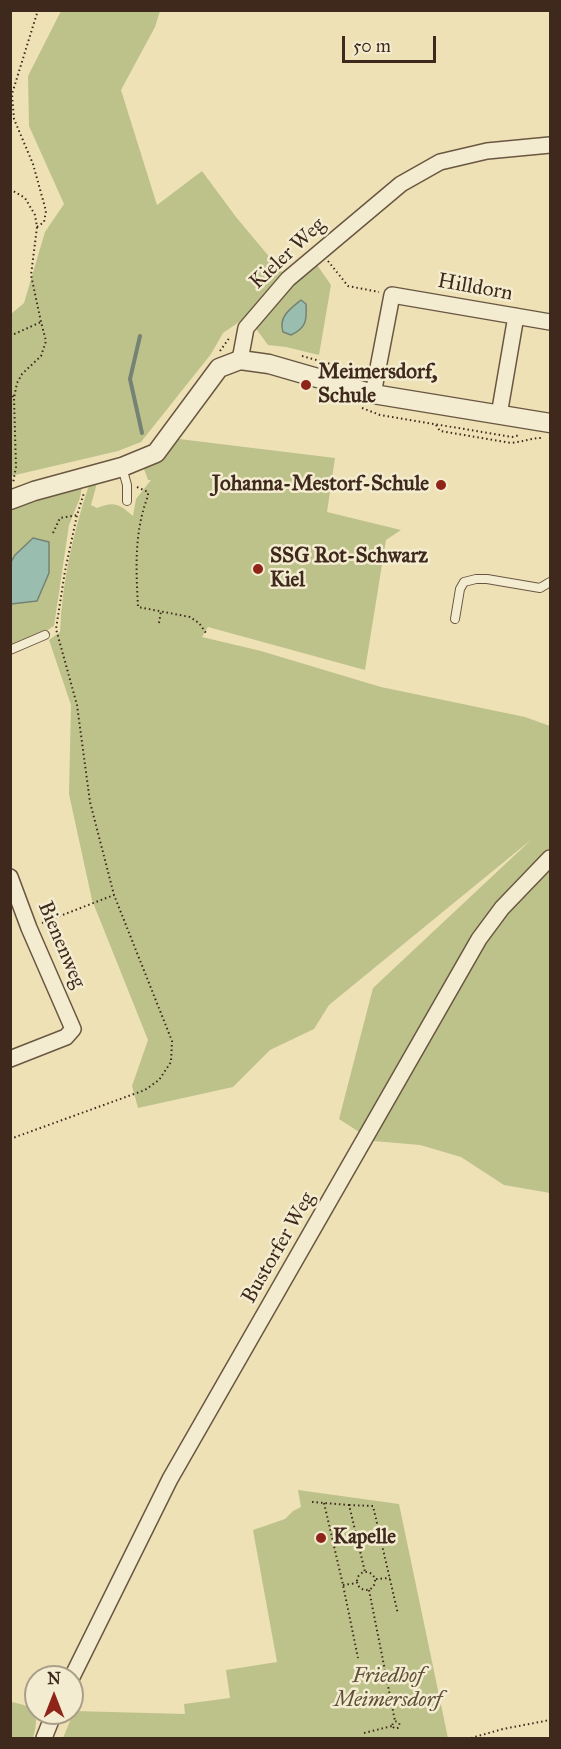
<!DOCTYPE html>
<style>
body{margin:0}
#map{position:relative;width:561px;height:1749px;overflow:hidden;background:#eee1b6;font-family:"IM FELL Great Primer",serif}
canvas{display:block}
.frame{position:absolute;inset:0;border:12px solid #3e291c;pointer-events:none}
.north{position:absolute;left:24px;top:1665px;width:60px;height:60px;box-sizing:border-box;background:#f4ecd0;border:2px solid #ab9e88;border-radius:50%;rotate:0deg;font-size:16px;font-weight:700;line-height:24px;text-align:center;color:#3e291c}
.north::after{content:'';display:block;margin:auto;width:21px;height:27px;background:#8f2418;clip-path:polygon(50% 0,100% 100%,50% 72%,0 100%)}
.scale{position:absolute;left:342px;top:36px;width:94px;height:27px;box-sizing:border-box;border:3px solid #3e291c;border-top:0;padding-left:8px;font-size:18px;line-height:21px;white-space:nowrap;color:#3e291c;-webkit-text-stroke:4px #f4ecd0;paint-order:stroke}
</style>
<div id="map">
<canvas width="561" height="1749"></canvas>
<div class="frame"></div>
<div class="north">N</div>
<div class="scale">50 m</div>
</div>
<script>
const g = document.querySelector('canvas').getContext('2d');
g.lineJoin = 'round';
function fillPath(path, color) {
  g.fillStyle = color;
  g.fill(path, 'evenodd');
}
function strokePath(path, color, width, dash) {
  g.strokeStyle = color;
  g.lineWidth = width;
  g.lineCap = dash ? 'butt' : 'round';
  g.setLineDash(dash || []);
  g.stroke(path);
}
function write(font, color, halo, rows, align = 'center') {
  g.font = font + ' "IM FELL Great Primer",serif';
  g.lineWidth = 5;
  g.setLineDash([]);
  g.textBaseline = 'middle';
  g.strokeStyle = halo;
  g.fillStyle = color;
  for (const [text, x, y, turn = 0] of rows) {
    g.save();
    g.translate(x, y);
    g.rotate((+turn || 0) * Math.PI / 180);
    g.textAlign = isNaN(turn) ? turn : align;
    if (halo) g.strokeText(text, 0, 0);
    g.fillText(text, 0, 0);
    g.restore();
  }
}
const green = new Path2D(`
 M61 11H160L155 27 121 90 157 205 202 171 236 217 282 272 245 318 223 333 211 354 141 442 118 451 11 476V314L24 303 45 232 64 204 29 126 28 76Z
 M315 262 331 285 319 355 286 347 268 345 254 326Z
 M179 439 335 458 327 512 401 530 386 540 365 670 208 627 202 637 261 651 381 687 525 717 550 726V1193L504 1185 461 1157 420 1145 373 1141 339 1119 373 988 532 839 329 1005 314 1029 270 1050 233 1087 138 1108 132 1086 148 1040 92 900 69 794 71 705 49 640 60 632C62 582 73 533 89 485L97 483 91 505 97 508C115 501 119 504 133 516L136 499 151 480H148L144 469 158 459Z
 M82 486 80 498 69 525 54 626 46 631 11 646 10 505Z
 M298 1490 399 1504 448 1738H63L74 1711 185 1714 184 1704 230 1698 226 1670 277 1662 253 1530 285 1519 293 1511 301 1507Z
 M11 1702C36 1706 40 1715 33 1738H11Z`);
const water = new Path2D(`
 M301 300 306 304C307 321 306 328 291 335L283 332C278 317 290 309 301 300Z
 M33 538 49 542V573L37 601 11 604V562L15 555Z`);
const stream = new Path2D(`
 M140 336 130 379 142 433`);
const path = new Path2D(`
 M10 189 25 198 35 215 37 227 31 275 41 322 46 341 41 356 22 374 17 383 14 398 16 467 13 483
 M37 227 44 222 46 211 33 164 14 119 12 94 38 10
 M328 261 348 286 379 292
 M10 336 41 322
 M220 351 230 337
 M302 356 363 373
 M10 392 14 398
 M362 408 380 415 512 437 520 435
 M436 425 440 431 511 443C522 442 531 438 542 438
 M137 487 148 492V496C134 532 136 568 138 607L190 617 199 623 206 633
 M53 533 60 518 77 515
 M159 623 161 611
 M42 923 114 895
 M10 1139 145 1090 159 1080 171 1062 172 1041 114 895 90 802 77 705 56 629 65 571 77 515 84 493
 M312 1502 349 1505 365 1572
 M324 1503 343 1585 358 1658
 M349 1505 373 1506 398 1614
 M357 1581a9 9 0 1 1 18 0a9 9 0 1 1-18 0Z
 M376 1579 390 1578
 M343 1585 357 1583
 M369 1590 395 1721
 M392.5 1725a3.5 3.5 0 1 1 7 0a3.5 3.5 0 1 1-7 0Z
 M364 1733 392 1726
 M471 1738 503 1729 550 1720`);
const service = new Path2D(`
 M122 467 127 485V501
 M455 619 460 589 464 582 476 579H487L540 588 550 582
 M10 650 45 635`);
const minor = new Path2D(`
 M240 360 246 328 288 279 401 184 440 162 487 151 550 145
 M373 394 392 295 550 322
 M499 415 516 316
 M10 877 29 928 73 1029 66 1037 10 1059
 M72 1677 170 1479 479 939 502 908 550 858
 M44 1738 54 1713`);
const tertiary = new Path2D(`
 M10 500 34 491 122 467 156 453 219 368 240 360 269 364 373 394 550 423`);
const markers = [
 [306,385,6,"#8f2418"],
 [441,485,6,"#8f2418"],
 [258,569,6,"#8f2418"],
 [321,1538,6,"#8f2418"]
];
const streetNames = [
 ["Kieler Weg",288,254,-43],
 ["Hilldorn",475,288,10],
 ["Bienenweg",61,945,67],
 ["Bustorfer Weg",279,1248,-60]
];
const poiNames = [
 ["Meimersdorf,",318,373],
 ["Schule",318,397],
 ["Johanna-Mestorf-Schule",429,485,"right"],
 ["SSG Rot-Schwarz",270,557],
 ["Kiel",270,581],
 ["Kapelle",333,1538]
];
const parkNames = [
 ["Friedhof",388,1677],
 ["Meimersdorf",388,1701]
];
fillPath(green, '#bdc28b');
fillPath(water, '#99beaf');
strokePath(water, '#758274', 1.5);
strokePath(stream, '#758274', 4);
strokePath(service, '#6a5742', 10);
strokePath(minor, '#6a5742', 18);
strokePath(tertiary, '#6a5742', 21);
strokePath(path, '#3e291c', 2, [1.5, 3]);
strokePath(service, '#f4ecd0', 8);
strokePath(minor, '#f4ecd0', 15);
strokePath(tertiary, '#f4ecd0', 18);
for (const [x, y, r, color] of markers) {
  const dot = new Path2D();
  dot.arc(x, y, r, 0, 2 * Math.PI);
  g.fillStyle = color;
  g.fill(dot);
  strokePath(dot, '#f4ecd0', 2);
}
write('21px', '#3e291c', '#f4ecd0', streetNames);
write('bold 21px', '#3e291c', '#f4ecd0', poiNames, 'left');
write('italic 21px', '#5e4f38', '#f4ecd0', parkNames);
</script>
